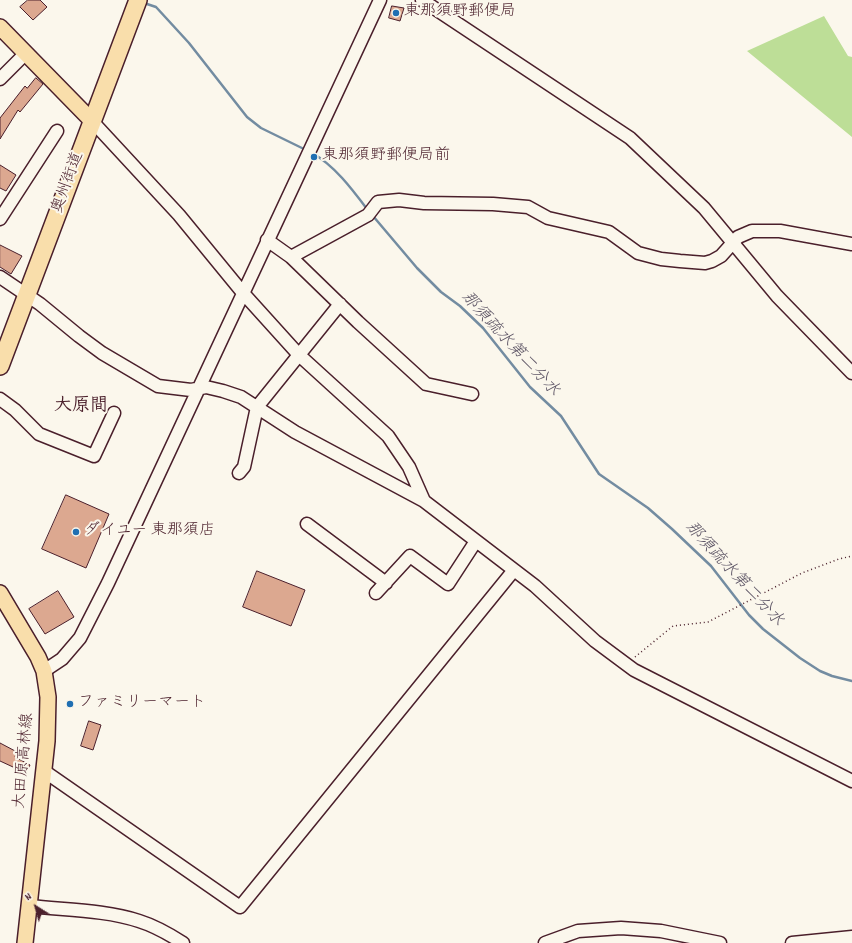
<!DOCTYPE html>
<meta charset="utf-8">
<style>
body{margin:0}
#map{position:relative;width:852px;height:943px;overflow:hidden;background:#fbf7ec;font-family:Dekko,sans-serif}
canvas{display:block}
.north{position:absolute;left:16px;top:887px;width:40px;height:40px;-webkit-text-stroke:3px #fbf7ec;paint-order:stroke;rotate:323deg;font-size:11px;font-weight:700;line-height:16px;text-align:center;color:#4a1f2b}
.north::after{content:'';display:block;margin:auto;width:14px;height:18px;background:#4a1f2b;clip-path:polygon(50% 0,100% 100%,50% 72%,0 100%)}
</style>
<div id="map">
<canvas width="852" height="943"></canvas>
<div class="north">N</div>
</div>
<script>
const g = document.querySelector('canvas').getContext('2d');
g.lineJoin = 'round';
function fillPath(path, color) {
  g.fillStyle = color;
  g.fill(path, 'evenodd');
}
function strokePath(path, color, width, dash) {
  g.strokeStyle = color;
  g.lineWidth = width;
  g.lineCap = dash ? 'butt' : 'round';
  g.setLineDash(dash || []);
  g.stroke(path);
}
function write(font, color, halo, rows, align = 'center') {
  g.font = font + ' Dekko,"Klee One",sans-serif';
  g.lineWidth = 4;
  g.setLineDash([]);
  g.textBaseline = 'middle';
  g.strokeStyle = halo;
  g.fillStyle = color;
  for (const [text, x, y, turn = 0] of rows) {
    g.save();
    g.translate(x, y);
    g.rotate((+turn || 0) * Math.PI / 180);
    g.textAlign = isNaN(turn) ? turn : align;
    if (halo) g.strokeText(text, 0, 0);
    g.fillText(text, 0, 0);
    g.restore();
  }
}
const green = new Path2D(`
 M824 16 848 56 852 57V137L747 51Z`);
const stream = new Path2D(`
 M144 3 156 7 189 43 247 117 261 128 306 150
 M312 153C334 165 352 189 367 209
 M373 216 417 268 441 292 460 306 483 328 530 387 561 416 599 474 648 508 672 529 711 566 749 615 763 629 800 658 820 671 832 676 852 681`);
const building = new Path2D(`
 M28 0H40L47 7 33 20 20 7Z
 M392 6 404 8 400 21 389 18Z
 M36 78 43 84 20 112 18 110 0 139V118L25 86 27 88Z
 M0 165 16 175 6 191 0 188Z
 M0 245 22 256 11 274 0 267Z
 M66 495 109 514 86 568 42 549Z
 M257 571 305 590 291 626 243 607Z
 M58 591 74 617 45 634 29 609Z
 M89 721 101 725 93 750 81 746Z
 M0 743 17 752 15 757 30 765 26 773 0 761Z`);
const path = new Path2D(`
 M635 657 673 626 708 622 802 573 839 559 852 556`);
const minor = new Path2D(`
 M422 0 630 138 704 208 777 296 852 373
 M0 79 26 53
 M92 121 179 215 243 293 299 355 388 436 409 467 424 501
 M0 219 57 131
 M267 240 291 257 368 215 378 202 399 200 424 203 493 204 528 207 548 218 609 232 638 253 661 259 680 261 705 263 712 261 721 256 738 237 752 231H780L852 244
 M291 257 358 322 426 384 472 394
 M0 277 40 304 79 336 102 353 158 386 191 390 206 387 223 391 241 397 295 432 424 501 535 586 595 641 634 670 852 781
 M0 399 15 410 39 434 94 456 114 413
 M239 473 244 467 257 407 340 304
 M307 524 386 583
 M376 593 410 556 448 584 476 541
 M44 671 62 659 80 638 108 583 380 0
 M44 771 240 907 514 570
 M30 906C65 910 106 910 139 921 155 926 169 934 183 943
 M545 943 578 931 621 928 661 931 720 943
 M792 943 852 937`);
const major = new Path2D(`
 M0 27 92 121
 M0 593 38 657 44 671 48 697 47 741 25 943`);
const highway = new Path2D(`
 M0 366 138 0`);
const markers = [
 [396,13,4,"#1f6fb2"],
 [314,157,4,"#1f6fb2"],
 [76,532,4,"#1f6fb2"],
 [70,704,4,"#1f6fb2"]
];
const poiNames = [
 ["東那須野郵便局",404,13],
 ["東那須野郵便局前",322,157],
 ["ダイユー 東那須店",84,532],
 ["ファミリーマート",78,704]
];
const streetNames = [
 ["奥州街道",69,183,-70],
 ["大田原高林線",25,761,-85]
];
const waterNames = [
 ["那須疏水第二分水",509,345,47],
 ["那須疏水第二分水",733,575,47]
];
const quarterNames = [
 ["大原間",81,408]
];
fillPath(green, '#bdde97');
strokePath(stream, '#738ca1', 2.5);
fillPath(building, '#dca890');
strokePath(building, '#4a1f2b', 1);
strokePath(minor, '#4a1f2b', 15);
strokePath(major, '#4a1f2b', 18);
strokePath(highway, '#4a1f2b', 20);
strokePath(path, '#4a1f2b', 1.5, [1, 3]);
strokePath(minor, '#fbf7ec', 12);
strokePath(major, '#f9deab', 15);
strokePath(highway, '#f9deab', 17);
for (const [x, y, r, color] of markers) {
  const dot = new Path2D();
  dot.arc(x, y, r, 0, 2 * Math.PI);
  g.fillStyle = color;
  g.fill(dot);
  strokePath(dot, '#fbf7ec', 1.5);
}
write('16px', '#4a1f2b', '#fbf7ec', poiNames, 'left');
write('16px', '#4a1f2b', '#fbf7ec', streetNames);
write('italic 17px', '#5e5666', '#fbf7ec', waterNames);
write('bold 18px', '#4a1f2b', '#fbf7ec', quarterNames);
</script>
